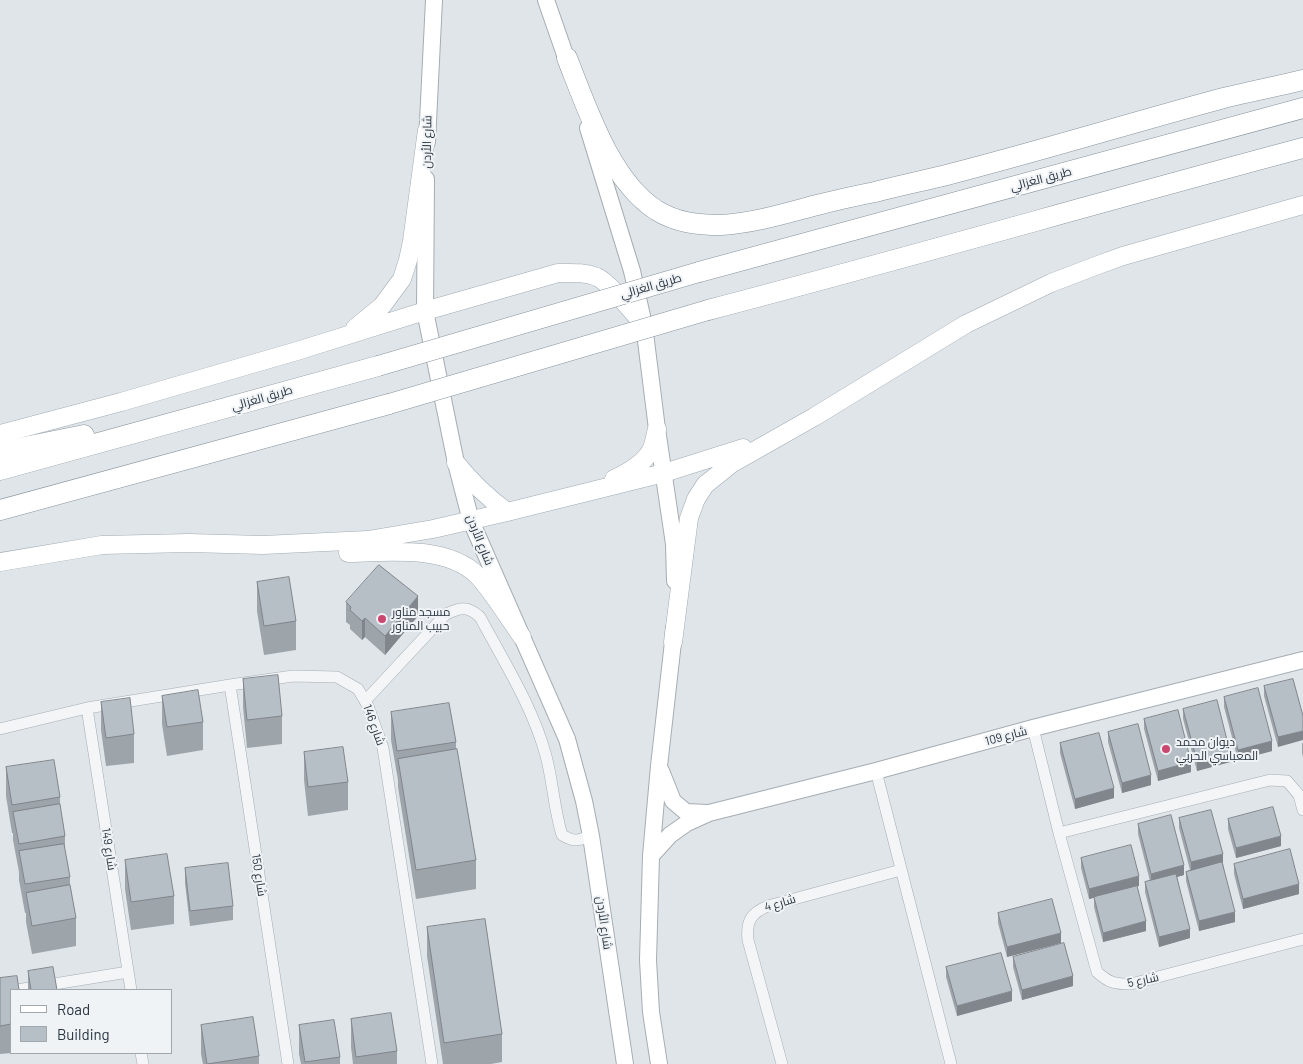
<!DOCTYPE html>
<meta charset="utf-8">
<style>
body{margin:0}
#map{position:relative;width:1303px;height:1064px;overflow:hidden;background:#e0e5e9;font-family:Barlow,sans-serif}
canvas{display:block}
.legend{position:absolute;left:10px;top:989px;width:162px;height:65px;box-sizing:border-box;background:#f0f3f6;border:1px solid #a0a7ad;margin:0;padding:6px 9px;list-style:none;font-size:15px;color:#293540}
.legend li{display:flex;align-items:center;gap:10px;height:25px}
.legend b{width:25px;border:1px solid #a0a7ad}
</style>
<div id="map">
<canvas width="1303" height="1064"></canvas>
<ul class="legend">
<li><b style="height:6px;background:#fff"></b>Road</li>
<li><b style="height:14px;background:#b7bfc6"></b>Building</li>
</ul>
</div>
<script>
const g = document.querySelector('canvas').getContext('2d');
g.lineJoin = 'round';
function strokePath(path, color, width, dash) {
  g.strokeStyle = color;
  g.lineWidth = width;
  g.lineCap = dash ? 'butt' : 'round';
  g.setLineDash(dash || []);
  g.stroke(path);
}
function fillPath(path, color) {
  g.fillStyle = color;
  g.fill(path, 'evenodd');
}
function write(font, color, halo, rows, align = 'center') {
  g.font = font + ' Barlow,Cairo,sans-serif';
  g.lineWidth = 4;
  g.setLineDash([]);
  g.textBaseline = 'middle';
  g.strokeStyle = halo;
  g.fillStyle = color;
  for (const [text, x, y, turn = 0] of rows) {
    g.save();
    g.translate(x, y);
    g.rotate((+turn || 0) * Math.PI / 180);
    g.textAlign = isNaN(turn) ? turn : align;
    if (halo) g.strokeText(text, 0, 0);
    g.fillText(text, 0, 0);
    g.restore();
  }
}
const street = new Path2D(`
 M230 685 288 1064
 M365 701 446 614C461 607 468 606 480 617 504 662 533 707 546 756 553 782 554 809 562 835 574 842 577 841 591 836
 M87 708 131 990
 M1033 728 1059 833 1097 972C1109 983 1115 984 1131 984L1303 939
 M0 729 87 708 230 685 293 676 337 677 358 689 368 706 383 748 432 1064
 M876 771 951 1064
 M1059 833 1270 780 1287 781 1299 795 1303 810
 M17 990 128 972
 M141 1053 143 1064
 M782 1064 748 940C746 921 751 913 768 906L901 870`);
const secondary = new Path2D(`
 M546 0 570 69
 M588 128 632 271 644 325 657 429 674 544 675 581
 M427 142 434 0
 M426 179 425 311 456 463 471 521 567 739 584 801 591 836 625 1064
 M661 771 673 801 686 812 707 813
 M651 856 670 835 687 823 709 813 876 771 1033 728 1303 660
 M659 1064 651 1012 648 960 651 856 659 766 673 642 674 628`);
const primary = new Path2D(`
 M355 328 382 306 402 279 408 260 412 241 427 130
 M0 434 121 402 297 351 425 311 558 273C572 273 584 272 597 277 609 282 634 314 644 325
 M456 463C472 483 487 497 507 512
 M614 479C627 473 642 465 650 452 654 446 655 436 657 429
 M348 553C388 552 446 545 477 575 484 582 490 591 496 599 505 612 513 624 522 637
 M0 562 102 545 189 543 263 545 368 540 433 529 507 512 664 473 743 448
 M673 642 689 518 696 499 705 485 731 464 814 417 966 324 1051 283 1098 265 1123 256 1303 205`);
const highway = new Path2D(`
 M567 58C587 108 610 180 656 210 677 223 698 225 721 225 753 223 783 214 813 206 833 201 854 196 875 192 901 185 928 180 954 173 1043 150 1131 123 1220 99 1247 92 1275 87 1303 80
 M699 272 1303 108
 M708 310C907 258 1104 201 1303 148
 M0 452 84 435
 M0 470 378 366
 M0 510 389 404`);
const highwayBridge = new Path2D(`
 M378 366 699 272
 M389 404 708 310`);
const wall = new Path2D(`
 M257 582 296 621V650L264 655 257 611Z
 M346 602 418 616 385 655 365 637 362 640 350 629V625L346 622Z
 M243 679 282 716V744L247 748 243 707Z
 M1264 686 1303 716 1278 747 1264 696Z
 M162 696 203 722V750L167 756 162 724Z
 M1224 697 1272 751 1238 760 1224 707Z
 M101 702 134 734V763L106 766 101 730Z
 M1183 709 1230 762 1197 771 1183 719Z
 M391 712 456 742V749L476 860V889L416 899 398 787V780L391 740Z
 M1144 719 1191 772 1158 781 1144 729Z
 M1108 732 1151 785 1122 793 1108 742Z
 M1060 743 1114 798 1075 809 1060 753Z
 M1302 743H1303V757L1302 753Z
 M304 752 348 782V810L308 816 304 780Z
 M6 767 60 797V806L65 836V850L70 877V885L76 918V946L32 954 26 922V913H25L19 880V872L13 840V833H12L6 796Z
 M1179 818 1223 864 1235 922 1199 931 1186 881V872L1190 870 1179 828Z
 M1228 819 1281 846 1236 858 1228 829Z
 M1138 824 1184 875 1177 877 1190 938 1159 947 1145 892V882L1150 881 1138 834Z
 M1081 858 1139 886H1137L1146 931 1103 942 1094 907V898L1089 899 1081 868Z
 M125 860 174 896V924L131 930 125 889Z
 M1234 864 1299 894 1243 909 1234 874Z
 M185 868 233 906V920L190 926 185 883Z
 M998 913 1061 943 1007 957 998 923Z
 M427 927 502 1034V1062L491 1064H443L427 956Z
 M1013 957 1073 986 1022 1000 1013 967Z
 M946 967 1012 1001 957 1016 946 977Z
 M28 971 57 990H28Z
 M0 978 11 990V1053L0 1054Z
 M351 1019 397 1051V1064H353L351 1047Z
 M201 1025 259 1056V1064H203L201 1054Z
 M299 1025 340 1057V1064H301L299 1054Z`);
const shadedWall = new Path2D(`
 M418 596V616L385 655V636Z
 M365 618V637L362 640V621Z
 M1303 731V740L1278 747V737Z
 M1272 741V751L1238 760V750Z
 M1230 752V762L1197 771V761Z
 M1191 762V772L1158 781V771Z
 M1151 775V785L1122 793V783Z
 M1114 788V798L1075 809V799Z
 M1281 836V846L1236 858V848Z
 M1223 854V864L1191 872V862Z
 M1184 865V875L1151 884V874Z
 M1139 876V886L1089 899V889Z
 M1299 884V894L1243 909V899Z
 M1235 912V922L1199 931V921Z
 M1146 921V931L1103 942V933Z
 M1190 929V938L1159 947V937Z
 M1061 933V943L1007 957V947Z
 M1073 976V986L1022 1000V990Z
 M1012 991V1001L957 1016V1006Z`);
const building = new Path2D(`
 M379 565 418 596 385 636 365 618 362 621 350 610 351 607 346 602Z
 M289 577 296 621 264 626 257 582Z
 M278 675 282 716 247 720 243 679Z
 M1293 679 1303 716V731L1278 737 1264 686Z
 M1258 688 1272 741 1238 750 1224 697Z
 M198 690 203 722 167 727 162 696Z
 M130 698 134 734 106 738 101 702Z
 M1217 700 1230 752 1197 761 1183 709Z
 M449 703 456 742 397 751 391 712Z
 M1178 710 1191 762 1158 771 1144 719Z
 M1138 724 1151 775 1122 783 1108 732Z
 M1099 733 1114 788 1075 799 1060 743Z
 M343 747 348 782 308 787 304 752Z
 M457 749 476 860 416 870 398 759Z
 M54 760 60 797 12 805 6 767Z
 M60 804 65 836 19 844 13 812Z
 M1273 807 1281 836 1236 848 1228 819Z
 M1211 810 1223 854 1191 862 1179 818Z
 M1171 815 1184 865 1151 874 1138 824Z
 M64 844 70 877 25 884 19 851Z
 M1131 845 1139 876 1089 889 1081 858Z
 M1290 849 1299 884 1243 899 1234 864Z
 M167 854 174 896 131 902 125 860Z
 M1222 862 1235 912 1199 921 1186 872Z
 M228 863 233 906 190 911 185 868Z
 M1176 874 1190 929 1159 937 1145 882Z
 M70 885 76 918 32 926 26 893Z
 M1137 886 1146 921 1103 933 1094 897Z
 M1052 899 1061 933 1007 947 998 913Z
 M485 919 502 1034 444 1043 427 927Z
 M1064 943 1073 976 1022 990 1013 957Z
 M1001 953 1012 991 957 1006 946 967Z
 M53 967 57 990H31L28 971Z
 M17 976 19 990H11V1024L0 1026V978Z
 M391 1013 397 1051 356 1057 351 1019Z
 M253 1017 259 1056 207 1064 201 1025Z
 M334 1020 340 1057 305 1062 299 1025Z`);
const markers = [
 [382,619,5,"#cc4770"],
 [1166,749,5,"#cc4770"]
];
const streetNames = [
 ["شارع الأردن",427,142,-89],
 ["طريق الغزالي",1041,179,-15],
 ["طريق الغزالي",651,286,-16],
 ["طريق الغزالي",262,398,-16],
 ["شارع الأردن",480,540,68],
 ["شارع 146",374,725,70],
 ["شارع 109",1006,736,-15],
 ["شارع 149",109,849,81],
 ["شارع 150",259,875,81],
 ["شارع 4",780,903,-17],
 ["شارع الأردن",604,923,82],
 ["شارع 5",1143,980,-12]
];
const poiNames = [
 ["مسجد مناور",392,612],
 ["حبيب المناور",392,626],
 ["ديوان محمد",1176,742],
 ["المعباسي الحربي",1176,756]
];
strokePath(street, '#a5adb3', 12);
strokePath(secondary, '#a5adb3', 18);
strokePath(primary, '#9fabb4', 19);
strokePath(highway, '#88959f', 21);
strokePath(street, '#f3f5f7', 11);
strokePath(secondary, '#fff', 16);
strokePath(primary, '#fff', 18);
strokePath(highway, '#fff', 20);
strokePath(highwayBridge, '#88959f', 21, []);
strokePath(highwayBridge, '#fff', 20);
fillPath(wall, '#9da4aa');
fillPath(shadedWall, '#80868b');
fillPath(building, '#b7bfc6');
strokePath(building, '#80868b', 1);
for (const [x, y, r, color] of markers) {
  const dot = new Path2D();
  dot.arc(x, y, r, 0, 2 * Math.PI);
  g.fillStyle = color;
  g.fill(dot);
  strokePath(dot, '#f0f3f6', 2);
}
write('12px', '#293540', '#f0f3f6', streetNames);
write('12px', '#293540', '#f0f3f6', poiNames, 'left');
</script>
